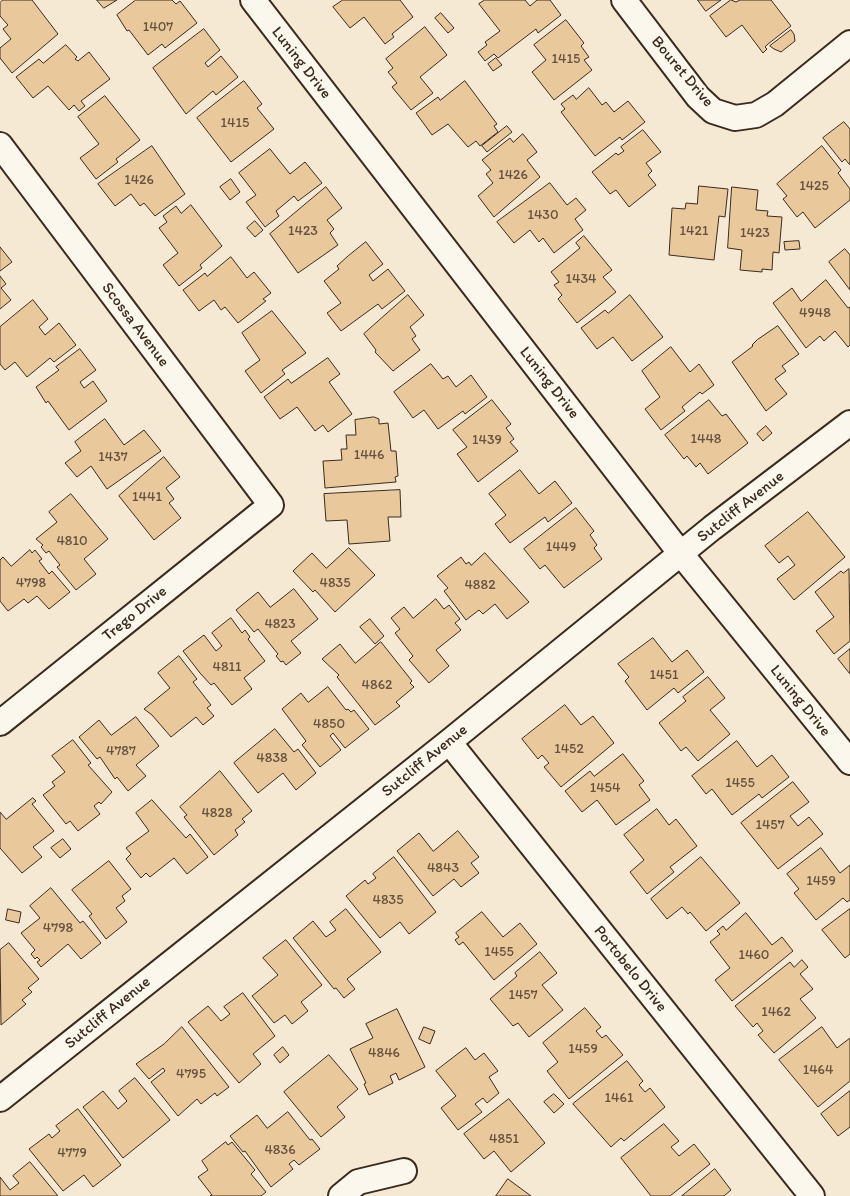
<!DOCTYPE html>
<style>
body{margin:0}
canvas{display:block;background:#f6e9d4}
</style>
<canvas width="850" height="1196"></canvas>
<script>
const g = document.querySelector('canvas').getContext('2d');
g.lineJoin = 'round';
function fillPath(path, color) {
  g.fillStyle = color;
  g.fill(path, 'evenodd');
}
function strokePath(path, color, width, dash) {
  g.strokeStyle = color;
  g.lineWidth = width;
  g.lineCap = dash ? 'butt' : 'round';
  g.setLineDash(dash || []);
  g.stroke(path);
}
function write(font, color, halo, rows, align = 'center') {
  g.font = font + ' Itim,sans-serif';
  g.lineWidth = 5;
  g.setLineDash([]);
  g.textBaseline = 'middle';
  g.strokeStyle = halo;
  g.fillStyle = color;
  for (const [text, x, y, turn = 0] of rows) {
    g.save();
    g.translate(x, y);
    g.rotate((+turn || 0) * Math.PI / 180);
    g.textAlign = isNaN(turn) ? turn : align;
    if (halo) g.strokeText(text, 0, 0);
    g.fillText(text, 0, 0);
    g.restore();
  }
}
const building = new Path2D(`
 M3 0H32L58 34 12 73 0 58V48L11 39 3 29 8 25 0 16V3Z
 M97 0H117L104 8Z
 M136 0H172L176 4 180 1 197 23 165 48 162 44 148 55 129 30 127 31 117 15Z
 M343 0H400L413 17 392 34 394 37 385 44 364 17 350 28 333 7Z
 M485 0H525L530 6 537 0H550L561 15 538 33 536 29 498 58 494 54 485 61 478 52 487 45 485 42 500 31 479 4Z
 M698 0H721L706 11Z
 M731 0 736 2 740 0H771L791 26 768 44 765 47 767 49 763 53 742 25 726 37 710 16Z
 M441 13 454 28 448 33 435 18Z
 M566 20 584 43 581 46 589 57 584 60 592 70 554 100 532 72 546 60 534 45Z
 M425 27 447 55 420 77 433 93 411 110 392 87 397 83 388 72 393 68 386 59Z
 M204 29 220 50 205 63 208 67 221 56 238 77 216 95 213 91 186 114 153 68Z
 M791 30 794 34 795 41 781 52 774 49 770 46Z
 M66 45 77 57 75 59 78 61 89 52 110 79 81 101 85 106 79 111 74 105 69 110 48 86 33 98 16 77 39 59 43 63Z
 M496 58 502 65 493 71 488 64Z
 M244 81 262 104 257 108 274 129 231 162 197 118Z
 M465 81 497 124 494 126 498 132 480 146 476 141 468 147 448 124 432 135 416 113 438 97 440 100Z
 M589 88 602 105 606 102 614 112 628 101 645 122 622 140 620 137 595 156 561 112 565 109 561 104 573 95 576 99Z
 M105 96 140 140 116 159 118 162 96 179 80 158 99 144 78 117Z
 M844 122 850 129V165L845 159 842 162 823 138Z
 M507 126 512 132 487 152 482 146Z
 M643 130 661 152 646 163 652 171 648 175 656 185 629 207 616 190 610 194 592 172 616 153 618 155 624 151 621 147Z
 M523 134 537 152 527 160 540 177 494 217 478 196 493 183 486 174 491 170 482 160 510 138 513 142Z
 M152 146 185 194 155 216 144 203 140 206 131 194 115 206 98 184Z
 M822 146 841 170 838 173 850 189V200L815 228 803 212 797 217 783 199 787 196 777 184Z
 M270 149 290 174 305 162 322 183 298 201 294 196 276 211 279 216 265 227 246 202 256 195 239 173Z
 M231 179 240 192 230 200 220 187Z
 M550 183 567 205 576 198 586 210 575 219 583 230 554 253 543 238 539 242 530 230 514 243 497 222Z
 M699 186 728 189 725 217 719 216 714 260 669 255 672 208 685 209 686 203 697 204Z
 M326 187 342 208 327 220 334 229 330 233 338 245 298 273 270 234Z
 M732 187 758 190 756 210 768 211 767 216 782 217 779 253 773 252 772 270 762 269V272L740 270 742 250 728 248Z
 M191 205 222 246 200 265 202 268 179 286 163 265 178 253 159 228 167 222 163 216 176 206 181 213Z
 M255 221 263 230 255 237 247 228Z
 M584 236 612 270 603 277 616 292 577 323 558 299 562 295 554 285 559 282 551 272 580 248 576 243Z
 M799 241 800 249 785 250 784 242Z
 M366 242 383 264 369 275 373 281 388 269 405 291 382 309 378 304 341 331 327 313 341 303 324 281 339 269 337 266 348 256Z
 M0 247 12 262 0 271Z
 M845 249 850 255V290L829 262Z
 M231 257 247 278 254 272 271 293 263 299 266 301 238 323 225 307 221 310 214 300 199 311 183 290 205 273 207 276Z
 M0 276 6 284 1 288 11 300 0 309Z
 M826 280 848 308 850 307V345L848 347 835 331 824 341 820 336 806 348 773 303 792 288 801 301Z
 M408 295 424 315 410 327 416 336 412 339 420 350 393 371 375 352 376 350 364 334Z
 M630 295 663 337 632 361 613 337 597 349 581 328 605 310 608 313Z
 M33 300 48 319 39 327 45 335 59 323 76 345 54 362 50 358 27 377 15 362 5 370 0 364V327Z
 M272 311 306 353 282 370 285 374 261 393 245 371 260 360 242 333Z
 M778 326 799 354 782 366 786 371 775 379 787 394 766 411 732 362 753 346 752 345 757 340Z
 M671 347 690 372 699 364 714 385 702 394 700 392 682 407 685 411 661 430 645 409 660 397 642 371Z
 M80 349 96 370 80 382 84 388 93 381 107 401 69 430 48 401 46 403 36 387 59 370 56 367Z
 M328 358 340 374 329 382 352 414 328 432 323 425 315 431 297 407 280 419 264 397 288 379 291 383Z
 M431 364 443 379 448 376 456 387 471 375 487 397 465 414 463 411 438 429 424 410 413 418 394 392Z
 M492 400 511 424 506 428 514 439 510 442 518 451 478 482 457 454 467 447 453 430Z
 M709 400 722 416 726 414 748 443 708 474 700 463 696 467 687 456 684 459 665 435Z
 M374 417 379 419V424L388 423 391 451H396L398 476 395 477 396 482 325 488 323 461 342 460 341 449H347L346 435H356L355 420Z
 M105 419 124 445 144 430 161 451 107 489 91 466 77 477 65 463 81 451 75 442Z
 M766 426 772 433 763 441 757 434Z
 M164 457 180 477 166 488 174 499 169 503 181 518 154 540 119 496Z
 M520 470 539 494 555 481 572 503 548 522 545 517 510 543 495 524 506 515 489 494Z
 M400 490 401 517H388L390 541 349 544 347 520 326 521 324 494Z
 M71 494 108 539 84 559 96 574 76 590 57 567 60 565 49 551 46 553 41 547 43 545 36 539 57 522 49 512Z
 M576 508 594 531 590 535 597 545 594 548 602 559 564 588 545 565 540 569 524 549Z
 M808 512 845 557 794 600 777 579 795 565 788 556 779 563 765 546Z
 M349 548 375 575 335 612 315 590 313 592 293 571 312 553 326 568Z
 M30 550 32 553 35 550 42 559 39 561 49 574 52 571 70 592 49 609 37 596 28 603 24 599 8 611 0 601V560L3 557 11 566Z
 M485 553 529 602 507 619 495 604 483 614 479 610 466 620 444 591 448 588 437 576 461 557 466 564 469 562 471 565Z
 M849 569 850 641 834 654 816 631 834 617 815 592 841 571 843 573Z
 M294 589 318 619 291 641 301 653 286 665 283 661 281 662 276 656 278 654 258 629 254 632 236 610 258 592 270 607Z
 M436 599 444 609 449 605 460 619 455 623 461 630 436 650 449 666 429 683 409 660 413 656 395 633 400 629 391 618 404 607 413 618Z
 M231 618 242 633 245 630 250 637 248 639 265 661 244 678 252 689 232 705 214 683 211 685 200 673 183 651 204 635 216 651 222 646 212 633Z
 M370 619 384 636 375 644 360 627Z
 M653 638 672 662 687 650 704 672 678 693 674 688 647 710 625 681 629 677 618 664Z
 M381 642 412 681 410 683 414 687 396 702 400 706 375 725 337 677 339 675 322 659 340 644 355 663Z
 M850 649V674L838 659Z
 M179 656 197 679 193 682 211 705 207 708 214 716 203 725 196 717 171 737 152 715 144 709 170 688 158 673Z
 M708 677 725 698 710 710 730 734 698 761 686 747 681 751 659 723 686 701 683 697Z
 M328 687 346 710 348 709 351 712 354 710 369 729 345 748 333 733 330 736 341 750 320 767 302 745 306 741 282 709 301 693 308 702Z
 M565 705 581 725 593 716 614 743 561 787 544 767 549 763 542 755 538 759 522 739Z
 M136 717 159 746 136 765 146 776 128 791 117 777 115 779 100 757 97 759 79 737 99 720 111 735Z
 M275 729 294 752 298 749 316 773 296 790 283 773 258 793 234 763Z
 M73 740 91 763 88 765 112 792 101 804 99 802 94 806 100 814 78 831 70 821 66 824 43 795 55 786 52 782 65 772 52 756Z
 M737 741 757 767 772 755 789 777 762 798 759 794 732 815 712 789 706 794 692 776Z
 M623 754 644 781 639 785 650 800 616 825 597 800 582 812 565 791 590 771 594 776Z
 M220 771 252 811 242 819 245 822 235 830 238 835 214 855 184 817 187 815 180 807Z
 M793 782 809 802 790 816 798 826 809 817 823 834 778 869 741 823Z
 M33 798 36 801 32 804 54 831 33 847 42 857 22 873 0 848V812L6 819Z
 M152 800 186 838 190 834 208 857 187 874 174 858 150 877 146 873 141 878 126 859 131 854 126 848 149 831 136 813Z
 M657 809 669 825 676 819 697 846 670 867 674 872 647 894 630 872 644 860 624 835Z
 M458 831 479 857 471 863 479 873 461 887 454 879 433 896 397 851 419 833 433 851Z
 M63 839 71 849 60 858 51 848Z
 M821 848 840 873 850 865V900L847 902 843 898 816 920 794 893 799 889 787 874Z
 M394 857 436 912 409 934 400 922 380 938 346 896 365 880 368 884 376 878 373 874Z
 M701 857 740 903 706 931 690 912 688 914 682 907 667 919 651 899Z
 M109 861 131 889 122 896 125 901 116 908 127 922 106 939 89 916 92 914 72 890Z
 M51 888 80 923 83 921 101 943 81 959 68 944 41 967 37 962 40 960 37 957 35 959 31 954 35 950 21 933 40 918 30 906Z
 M8 909 21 912 19 923 6 920Z
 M346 909 381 952 347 979 355 989 344 998 336 988 334 989 293 938 313 921 326 937 336 930 330 922Z
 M850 909V954L845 958 822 930Z
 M482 912 503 937 520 923 537 944 494 980 463 942 459 945 455 940 459 937 456 933Z
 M746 913 772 945 782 937 793 951 732 1001 715 980 730 968 710 942 720 934 717 931 723 926 726 930Z
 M286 940 322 985 301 1002 308 1011 292 1024 285 1015 274 1023 252 996 278 975 263 958Z
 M9 943 39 979 28 988 32 992 22 1000 26 1004 1 1025 0 950Z
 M540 952 557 973 542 985 563 1010 529 1037 518 1023 513 1026 490 999 517 976 515 973Z
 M802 960 808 967 800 974 813 989 800 999 816 1018 774 1053 758 1035 763 1031 757 1023 753 1027 735 1006 790 962 794 967Z
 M243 993 275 1036 253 1054 261 1064 239 1083 188 1022 208 1006 221 1021 230 1014 224 1007Z
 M585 1008 601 1027 596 1031 602 1038 606 1035 623 1055 569 1099 547 1071 558 1062 543 1043Z
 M397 1009 425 1067 399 1080 396 1073 390 1076 393 1083 369 1095 364 1084 366 1083 350 1049 373 1038 366 1024Z
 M182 1027 229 1087 217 1096 215 1093 201 1104 197 1099 178 1116 151 1082 165 1071 163 1068 149 1079 136 1064 164 1044Z
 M424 1027 435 1031 430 1044 419 1039Z
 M822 1027 837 1048 850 1038V1081L818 1107 779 1060Z
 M283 1047 289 1055 280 1063 274 1055Z
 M466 1048 475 1060 484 1053 498 1071 489 1077 499 1093 487 1103 483 1098 475 1104 482 1112 458 1130 441 1108 456 1096 436 1071Z
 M329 1055 358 1089 337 1107 345 1117 321 1137 284 1092Z
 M627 1061 643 1081 639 1085 645 1092 650 1088 665 1107 624 1141 621 1138 611 1147 573 1104Z
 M135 1078 170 1120 123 1158 83 1107 103 1091 118 1109 127 1101 119 1091Z
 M850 1091V1127L838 1136 821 1114Z
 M554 1094 564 1104 554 1113 544 1102Z
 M509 1099 545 1143 511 1172 494 1151 484 1159 464 1134Z
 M78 1109 121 1165 93 1187 84 1175 63 1191 29 1149 49 1134 52 1138 60 1131 56 1126Z
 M288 1112 310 1140 312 1139 320 1149 299 1165 294 1160 289 1164 293 1169 271 1187 245 1151 243 1152 230 1136 257 1115 267 1128Z
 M664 1124 679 1141 671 1147 679 1156 694 1144 710 1164 670 1196H651L621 1158Z
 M226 1142 228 1145 232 1142 255 1170 251 1174 266 1192 261 1196H210L212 1195 198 1177 208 1170 202 1161Z
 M30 1162 58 1196H0V1177L10 1190 19 1183 13 1176Z
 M715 1169 731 1190 724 1196H682Z
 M508 1179 531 1196H496Z`);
const street = new Path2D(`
 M253 0 681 554 850 762
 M624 0 698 97 713 111 735 118 756 115 775 104 850 43
 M0 145 271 505 0 723
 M449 742 812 1196
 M0 1099 449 742 712 528 850 423
 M341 1196 358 1182 404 1171`);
const numberNames = [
 ["1407",158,27],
 ["1415",566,59],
 ["1415",235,123],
 ["1426",513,175],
 ["1426",139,180],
 ["1425",814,186],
 ["1430",543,215],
 ["1423",303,231],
 ["1421",694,231],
 ["1423",755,233],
 ["1434",581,279],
 ["4948",815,313],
 ["1448",706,439],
 ["1439",487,440],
 ["1446",369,455],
 ["1437",113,457],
 ["1441",147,497],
 ["4810",72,541],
 ["1449",561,547],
 ["4798",31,583],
 ["4835",335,583],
 ["4882",480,585],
 ["4823",280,624],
 ["4811",227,667],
 ["1451",664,675],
 ["4862",377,685],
 ["4850",329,724],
 ["1452",569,749],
 ["4787",121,751],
 ["4838",272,758],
 ["1455",740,783],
 ["1454",605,788],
 ["4828",217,813],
 ["1457",770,825],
 ["4843",443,868],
 ["1459",821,881],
 ["4835",388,900],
 ["4798",58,928],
 ["1455",499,952],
 ["1460",754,955],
 ["1457",523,995],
 ["1462",776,1012],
 ["1459",583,1049],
 ["4846",384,1053],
 ["1464",818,1070],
 ["4795",191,1074],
 ["1461",619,1098],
 ["4851",504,1139],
 ["4836",280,1150],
 ["4779",72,1153]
];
const streetNames = [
 ["Luning Drive",301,63,52],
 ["Bouret Drive",682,72,50],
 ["Scossa Avenue",135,325,53],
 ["Luning Drive",549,383,52],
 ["Sutcliff Avenue",741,507,-38],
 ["Trego Drive",135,614,-39],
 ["Luning Drive",800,701,51],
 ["Sutcliff Avenue",425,761,-39],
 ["Portobelo Drive",630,969,51],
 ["Sutcliff Avenue",108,1013,-39]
];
fillPath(building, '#e9c99c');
strokePath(building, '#3b2a1e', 1);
strokePath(street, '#3b2a1e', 28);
strokePath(street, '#fbf7ec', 24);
write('14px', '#66523e', null, numberNames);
write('16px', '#3b2a1e', '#fbf7ec', streetNames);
</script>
